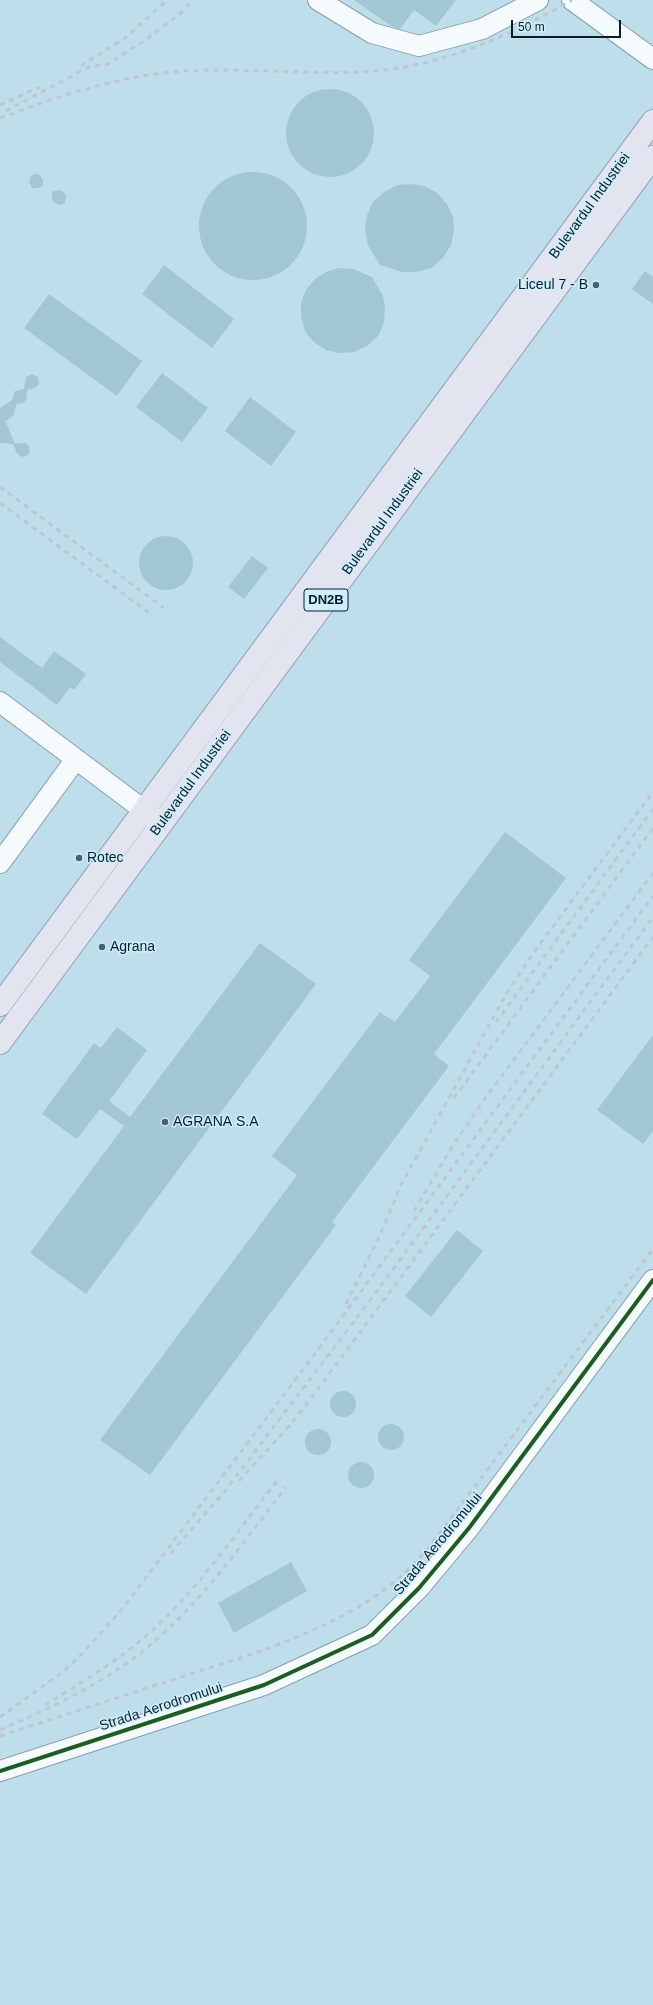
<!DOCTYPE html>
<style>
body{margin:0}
#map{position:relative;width:653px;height:2005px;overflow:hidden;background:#bfdeec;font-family:Arial,sans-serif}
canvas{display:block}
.scale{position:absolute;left:511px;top:20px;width:110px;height:18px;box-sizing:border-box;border:2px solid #081e27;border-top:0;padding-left:5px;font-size:12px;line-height:14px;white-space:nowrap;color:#081e27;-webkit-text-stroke:3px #ceeefd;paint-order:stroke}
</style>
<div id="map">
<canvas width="653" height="2005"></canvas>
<div class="scale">50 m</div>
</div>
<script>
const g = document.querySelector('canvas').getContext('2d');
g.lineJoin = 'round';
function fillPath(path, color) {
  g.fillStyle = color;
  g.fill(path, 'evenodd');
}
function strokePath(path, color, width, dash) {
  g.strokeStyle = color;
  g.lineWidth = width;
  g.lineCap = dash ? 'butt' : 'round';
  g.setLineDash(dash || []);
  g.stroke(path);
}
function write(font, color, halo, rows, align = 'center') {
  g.font = font + ' Arial,sans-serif';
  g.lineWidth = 3;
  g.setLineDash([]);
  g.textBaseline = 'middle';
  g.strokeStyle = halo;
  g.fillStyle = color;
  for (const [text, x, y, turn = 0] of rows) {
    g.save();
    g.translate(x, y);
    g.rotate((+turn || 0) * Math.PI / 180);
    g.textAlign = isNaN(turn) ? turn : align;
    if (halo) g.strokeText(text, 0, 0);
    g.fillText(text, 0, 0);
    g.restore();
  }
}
const building = new Path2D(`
 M354 0H456L436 26 414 10 400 29 391 26Z
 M286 133a44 44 0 1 1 88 0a44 44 0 1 1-88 0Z
 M199 226a54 54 0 1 1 108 0a54 54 0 1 1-108 0Z
 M36 174 40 175 43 180V186L37 188H32L29 182 31 175Z
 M411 184 425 186 437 193 447 204 453 217 454 231 451 245 443 258 431 268 417 272H402L380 265 368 245 365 230 367 215 373 202 384 192 397 185Z
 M59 190 64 192 66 196 65 203 60 205 56 204 52 199V192Z
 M164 265 234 319 212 348 142 294Z
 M339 268 353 269 372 277 383 296 385 309 384 323 378 336 367 346 354 352 340 353 326 350 314 342 305 331 301 317V303L306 290 315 279 326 272Z
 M645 271 653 277V304L632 289Z
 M49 294 142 361 117 396 24 328Z
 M162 373 208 408 182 442 136 407Z
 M32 374 38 377 39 384 35 388 27 390 26 400 23 403 17 404 13 416 6 421 4 418 15 444 26 443 29 446 30 451 28 455 22 457 17 453 13 444 0 443V408L12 400 15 391 24 389 26 377Z
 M250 397 296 432 271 466 225 431Z
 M139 563a27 27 0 1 1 54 0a27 27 0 1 1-54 0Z
 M252 556 268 568 244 599 228 587Z
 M0 637 42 668 54 651 86 674 74 690 70 687 57 705 0 662Z
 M505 832 566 878 434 1054 449 1066 332 1222 336 1225 150 1475 100 1440 297 1175 272 1156 380 1012 395 1022 430 976 409 960Z
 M260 943 316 984 86 1294 30 1253 124 1126 100 1109 77 1139 42 1114 94 1043 101 1048 117 1027 147 1050 109 1101 130 1117Z
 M653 1035V1131L643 1144 597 1110Z
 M457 1230 483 1251 431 1317 405 1296Z
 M330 1404a13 13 0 1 1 26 0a13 13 0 1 1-26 0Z
 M378 1437a13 13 0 1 1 26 0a13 13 0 1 1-26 0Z
 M305 1442a13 13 0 1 1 26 0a13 13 0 1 1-26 0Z
 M348 1475a13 13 0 1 1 26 0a13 13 0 1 1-26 0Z
 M291 1562 307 1591 234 1633 218 1603Z`);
const minor = new Path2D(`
 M318 0 372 33 419 46 482 29 538 0
 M572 0 653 59
 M0 702 157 820
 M0 863 76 759
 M0 1771 264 1685 372 1635 419 1588 469 1528 653 1280`);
const major = new Path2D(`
 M0 1005 653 121
 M0 1043 653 157`);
const rail = new Path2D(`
 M81 66 125 38 167 0
 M0 105 40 87
 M6 111 89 67 108 64 147 39 182 12 193 0
 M0 118C60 96 120 75 185 71 243 68 303 74 361 72 438 68 506 38 572 0
 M0 487 164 608
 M0 503 152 615
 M496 1022 653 809
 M454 1098 653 828
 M414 1211 453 1145 486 1097 653 873
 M346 1304 381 1233 401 1185 505 996 534 952 653 792
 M239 1481 290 1425 309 1401 653 937
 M171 1553 225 1491 371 1299 653 917
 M45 1705C84 1681 124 1657 157 1626 202 1584 238 1530 277 1481
 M0 1717 64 1671 84 1652 123 1608 314 1355 653 896
 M0 1730C48 1709 96 1687 138 1655 197 1609 240 1547 286 1487
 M0 1736 261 1651C315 1631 371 1607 412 1566 423 1555 432 1542 442 1530L653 1249`);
const cycleway = new Path2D(`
 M0 1771 264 1685 372 1635 419 1588 469 1528 653 1280`);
const markers = [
 [596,285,4,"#48616c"],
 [79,858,4,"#48616c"],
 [102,947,4,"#48616c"],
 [165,1122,4,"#48616c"]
];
const shields = [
 [326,600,44]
];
const shieldNames = [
 ["DN2B",326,600]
];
const streetNames = [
 ["Bulevardul Industriei",590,206,-54],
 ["Bulevardul Industriei",383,522,-54],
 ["Bulevardul Industriei",191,783,-54],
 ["Strada Aerodromului",438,1544,-50],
 ["Strada Aerodromului",161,1707,-18]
];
const poiNames = [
 ["Liceul 7 - B",588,285,"right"],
 ["Rotec",87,858],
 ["Agrana",110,947],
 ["AGRANA S.A",173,1122]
];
fillPath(building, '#a3c6d4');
strokePath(minor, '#859ea8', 22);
strokePath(major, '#94a0b7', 24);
strokePath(minor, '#f5fafc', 20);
strokePath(major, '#e2e5f0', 22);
strokePath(rail, '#bec7cb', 3, [5, 5]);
strokePath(cycleway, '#1b5e20', 4);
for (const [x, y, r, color] of markers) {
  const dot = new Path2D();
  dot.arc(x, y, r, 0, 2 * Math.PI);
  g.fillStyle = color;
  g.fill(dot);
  strokePath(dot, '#ceeefd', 1.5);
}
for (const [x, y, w] of shields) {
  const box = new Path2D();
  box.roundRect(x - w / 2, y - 11, w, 22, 3);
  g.fillStyle = '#ceeefd';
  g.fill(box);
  strokePath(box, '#081e27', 1);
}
write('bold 13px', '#081e27', null, shieldNames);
write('14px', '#081e27', '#ceeefd', streetNames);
write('14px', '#081e27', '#ceeefd', poiNames, 'left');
</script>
